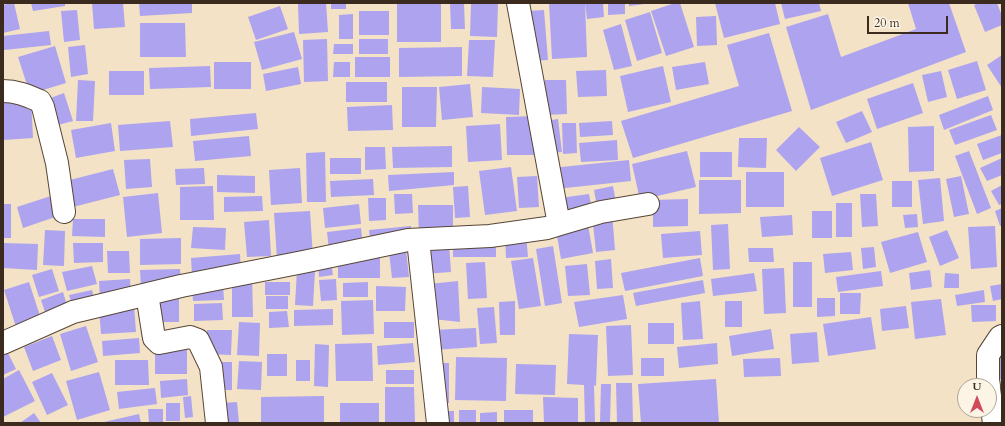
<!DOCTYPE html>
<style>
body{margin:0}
#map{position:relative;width:1005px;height:426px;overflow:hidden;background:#f3e2c5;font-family:Cardo,serif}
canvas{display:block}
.frame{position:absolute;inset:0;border:4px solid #3b2a1e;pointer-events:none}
.north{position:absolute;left:957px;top:378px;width:40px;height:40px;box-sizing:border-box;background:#fcf5e5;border:1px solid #afa495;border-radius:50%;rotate:0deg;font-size:11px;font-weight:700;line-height:16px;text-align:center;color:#3b2a1e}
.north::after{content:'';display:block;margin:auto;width:14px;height:18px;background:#d1495b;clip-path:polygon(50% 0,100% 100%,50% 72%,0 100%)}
.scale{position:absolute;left:867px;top:16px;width:81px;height:18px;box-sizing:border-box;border:2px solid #3b2a1e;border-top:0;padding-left:5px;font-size:12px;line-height:14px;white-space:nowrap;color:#3b2a1e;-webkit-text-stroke:3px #fcf5e5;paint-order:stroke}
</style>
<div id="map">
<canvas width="1005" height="426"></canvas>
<div class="frame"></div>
<div class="north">U</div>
<div class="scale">20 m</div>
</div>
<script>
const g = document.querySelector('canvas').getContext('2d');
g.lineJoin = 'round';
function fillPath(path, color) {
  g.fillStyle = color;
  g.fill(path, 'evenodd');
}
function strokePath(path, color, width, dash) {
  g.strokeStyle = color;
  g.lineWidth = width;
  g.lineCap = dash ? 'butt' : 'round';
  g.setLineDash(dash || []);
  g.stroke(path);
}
const building = new Path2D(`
 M11 3H14L20 29 3 33V5Z
 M31 3H65V6L33 11Z
 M92 3H123L125 27 94 29Z
 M139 3H192V13L140 16Z
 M317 3H326L328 32 299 34 298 4Z
 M331 3H346V9H331Z
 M397 3H441V42H397Z
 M450 3H464L465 29H451Z
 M471 3H498L497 37 470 36Z
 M549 3H585L587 57 552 59Z
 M585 3H603L604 17 587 19Z
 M608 3H625V14L608 15Z
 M629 3H644L645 4 629 6Z
 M675 3H680L694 47 666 56 651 11Z
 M715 3H775L780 24 724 38Z
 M781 3H819L821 11 785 19Z
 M908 3H949L966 52 811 110 786 27 828 14 841 57 916 29Z
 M979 3H997L1002 16V25L985 32 974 5Z
 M280 6 288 29 256 40 248 17Z
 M77 10 80 40 64 42 61 11Z
 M544 10 548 60 532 61 528 11Z
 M359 11H389V35H359Z
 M650 12 662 53 637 61 625 20Z
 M353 14V39H339V15Z
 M716 16 717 45 697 46 696 17Z
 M140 23H185L186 57H140Z
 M621 24 632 66 614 70 603 30Z
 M49 31 51 45 4 50 3 36Z
 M294 32 302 59 262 70 254 42Z
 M769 33 792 111 633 158 621 121 739 86 727 45Z
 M327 39 328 81 304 82 303 40Z
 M359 39H388V54H359Z
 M469 40H495L493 77 467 76Z
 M334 44H353V54H333Z
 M85 45 88 74 71 77 68 47Z
 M55 46 66 83 30 94 18 57Z
 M462 47V76L399 77V48Z
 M1002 55V88L987 65Z
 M355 57H390V77H355Z
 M977 61 986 90 957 99 948 70Z
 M214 62H251V89H214Z
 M334 62H350V77H333Z
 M705 62 709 84 676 90 672 67Z
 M210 66 211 87 150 89 149 68Z
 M663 66 671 102 628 112 620 76Z
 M298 67 301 84 266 91 263 74Z
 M606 70 607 96 578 97 576 71Z
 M109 71H144V95H109Z
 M941 71 947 97 928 102 922 75Z
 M78 80 95 81 93 121H76Z
 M545 80H566L567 114 545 115Z
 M346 82H387V102H346Z
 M913 83 923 113 877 129 867 99Z
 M470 84 473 117 442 120 439 87Z
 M402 87H437L436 127H402Z
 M482 87 520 89 519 115 481 113Z
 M64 93 73 121 54 126 45 100Z
 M988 96 993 110 944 130 939 115Z
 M31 99 33 138 3 140V101Z
 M392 105 393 130 348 131 347 107Z
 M862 111 872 132 846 143 836 122Z
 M256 113 258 129 191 136 190 119Z
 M991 115 997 130 955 145 949 130Z
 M535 116 536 155H507L506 117Z
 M558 119 562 152 548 153 545 121Z
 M170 121 173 147 120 151 118 125Z
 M612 121 613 135 580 137 579 123Z
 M111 123 115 151 76 158 71 130Z
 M562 123H576L577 153 563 154Z
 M500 124 502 160 468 162 466 126Z
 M934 126V171L909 172 908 127Z
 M799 127 820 147 796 171 776 150Z
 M1002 135V153L983 160 977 144Z
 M249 136 251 156 195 161 193 141Z
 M739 138H767L766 168 738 167Z
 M617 140 618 160 581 162 579 143Z
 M871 142 883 180 832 196 820 158Z
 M452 146V167L393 168 392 147Z
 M365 147H385L386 169 365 170Z
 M687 151 696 187 640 200 632 164Z
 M969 151 991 208 977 214 955 156Z
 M325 152 326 202H307L306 153Z
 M700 152H732V177H700Z
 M330 158H361V174H330Z
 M1002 158V175L987 181 980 168Z
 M150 159 152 187 126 189 124 160Z
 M629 160 631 181 556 189 552 168Z
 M511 167 517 211 485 215 479 171Z
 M204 168 205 184 176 185 175 169Z
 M300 168 302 203 271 205 269 170Z
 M113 169 120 195 69 208 62 182Z
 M454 172V185L389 191 388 175Z
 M746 172H784V207H746Z
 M217 175 255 176V193L217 192Z
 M537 176 539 207 519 208 517 177Z
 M961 176 969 214 954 217 946 179Z
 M940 178 944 221 923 224 918 180Z
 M373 179 374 195 331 197 330 181Z
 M699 180H741V213L699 214Z
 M892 181H912V207H892Z
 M1002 185V204L999 205 991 191Z
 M213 186 214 220H180V187Z
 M468 186 470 217 455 218 453 187Z
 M613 186 617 208 598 212 594 190Z
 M158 193 162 233 127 237 123 197Z
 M394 194H412L413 213 395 214Z
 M589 194 592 210 562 216 560 198Z
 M860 194H876L878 226 862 227Z
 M54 195 61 215 23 228 17 207Z
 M262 196 263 211 224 212V197Z
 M368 198H386V220L369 221Z
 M688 199V226L653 227V200Z
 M836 203H852V237H836Z
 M3 204H11V238H3Z
 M359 204 361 224 325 228 323 208Z
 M418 205H453V236L419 237Z
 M1002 208V226H1000L995 211Z
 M310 211 313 257 277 259 274 213Z
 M812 211H832V238H812Z
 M612 213 615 250 596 252 592 215Z
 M917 214 918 227 905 228 903 215Z
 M792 215 793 235 762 237 760 217Z
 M73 219H105V237L72 236Z
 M269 220 271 256 247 257 244 222Z
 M728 224 730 269 713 270 711 225Z
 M588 225 593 253 561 259 556 230Z
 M411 226 412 237 370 241 369 230Z
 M995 226 997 267 971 269 968 227Z
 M193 227 226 228 225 250 191 248Z
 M361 228 363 247 329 250 327 232Z
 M45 230 65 231 64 266 43 265Z
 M947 230 959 258 940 266 929 237Z
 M700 231 702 255 663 258 661 234Z
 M918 232 927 262 890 273 881 242Z
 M526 234 528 257 506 258 505 236Z
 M181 238V264L140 265V239Z
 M453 242H496V257H453Z
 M3 243 38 244 37 270 3 268Z
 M73 243H103V262L74 263Z
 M449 244 451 272 423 274 421 246Z
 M553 246 562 303 545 306 536 249Z
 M874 247 876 267 863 269 861 248Z
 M748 248H773L774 262H749Z
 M406 250 409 277 392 278 389 252Z
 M107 251H129L130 273H108Z
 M851 252 853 270 825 273 823 254Z
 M240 254 241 271 192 275 191 258Z
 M338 258H380V278H338Z
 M533 258 541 306 519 309 511 261Z
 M700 258 703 276 625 291 621 273Z
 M611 259 613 288 597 289 595 261Z
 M331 261 333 275 319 277 318 262Z
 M485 262 487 298 468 299 466 263Z
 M793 262H812V307H793Z
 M587 264 590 295 568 296 565 266Z
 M92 266 97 284 67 291 62 272Z
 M784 268 786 313 764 314 762 269Z
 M52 269 59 291 39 297 32 275Z
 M180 269 181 285 141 287 140 270Z
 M297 270 315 271 313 306 295 305Z
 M930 270 932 287 911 290 909 273Z
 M881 271 883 286 838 292 836 277Z
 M754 273 757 291 713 296 711 279Z
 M945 273 959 274V288H944Z
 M252 276 253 317H232V278Z
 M130 279 131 297 100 299 99 281Z
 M336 279 337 300 321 301 319 280Z
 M703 280 705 293 636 306 633 293Z
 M458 281 460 322 433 319 429 284Z
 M29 282 42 322 17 330 4 290Z
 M265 282H290V295H265Z
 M368 282V297H343V283Z
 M223 283 224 300 193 301 192 285Z
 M1002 284V299L993 301 990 286Z
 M376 286 406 287 405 311H376Z
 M92 290 95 303 73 309 69 295Z
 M984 290 985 302 957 306 955 295Z
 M63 292 69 312 47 318 41 300Z
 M840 293H861L860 314H840Z
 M623 295 627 319 579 327 574 302Z
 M266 296H288V309H266Z
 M817 298H835V316L817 317Z
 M157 299H179V322H157Z
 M941 299 946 335 915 339 911 302Z
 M373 300 374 334 342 335 341 301Z
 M515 301V335H500L499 302Z
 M700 301 703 339 683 340 681 303Z
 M725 301H742V327H725Z
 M222 303 223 320 194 321V304Z
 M971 305H996V321L972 322Z
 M134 306 136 332 101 334 99 309Z
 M906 306 909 328 882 331 880 309Z
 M494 307 497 343 480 344 477 308Z
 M333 309V325L294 326V310Z
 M287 311 289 327 269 328V312Z
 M871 317 876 349 828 356 823 324Z
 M239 322 260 323 259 356 237 355Z
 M384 322H414V338H384Z
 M648 323H674V344H648Z
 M631 325 633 375 608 376 606 326Z
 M86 326 98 362 71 371 60 334Z
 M476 328 477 347 434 350 433 330Z
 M771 329 774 349 732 356 729 336Z
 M207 330H232L231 355 207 354Z
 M817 332 819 362 792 364 790 334Z
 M569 334 598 335 596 386 594 385 595 423H585L584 385 567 384Z
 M52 336 61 360 33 371 24 347Z
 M139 338 140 353 103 356 102 341Z
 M372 343 373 381H336L335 344Z
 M413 343 415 362 378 365 377 346Z
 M717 343 718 364 679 368 677 347Z
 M315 344 329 345 328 387 314 386Z
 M155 347 187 348V374H155Z
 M7 351 16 369 3 375V353Z
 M267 354H287V376H267Z
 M456 357 507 358 506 401 455 400Z
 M996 357H1002V379H997Z
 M641 358H664V376H641Z
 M780 358 781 376 744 377 743 359Z
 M115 360H148L149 385H115Z
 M296 360H310V381H296Z
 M239 361 262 362 261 390 237 389Z
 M218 362H232V390H217Z
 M437 363H449V403H437Z
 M516 364 556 365 555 395 515 394Z
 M19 370 35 401 3 417V379Z
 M386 370H414V384H386Z
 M99 372 110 410 77 420 66 381Z
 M52 373 68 405 47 415 32 382Z
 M187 379 188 395 161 398 160 381Z
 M716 379 719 423H641L638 384Z
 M616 383H632L633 423H617Z
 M601 384H611L610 423H600Z
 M385 387H414L415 423H385Z
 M155 388 157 404 119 409 117 392Z
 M191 396 193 417 185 418 183 397Z
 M324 396V423H261V397Z
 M543 397 578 398V423H544Z
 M237 402 239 422 223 423 221 403Z
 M166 403H180V421H166Z
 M340 403H379V423H340Z
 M148 409H163V423H149Z
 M459 410H476V423H459Z
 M504 410H533V423H504Z
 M441 411H454V423H442Z
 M497 412V423H480V413Z
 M34 413 41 423H20Z
 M139 414 141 423H105L104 422Z`);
const minor = new Path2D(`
 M3 91C17 91 28 96 40 101L43 107 57 163 64 212
 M560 224 601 212 648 204
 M418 240 438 423
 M147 294 154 338 159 343 190 337 198 340 211 367 217 423
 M3 343 73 312 181 286 303 262 408 240 490 236 547 228 560 224 558 219 518 3
 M989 386 988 380V355L1000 337 1002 336
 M989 389 994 423`);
fillPath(building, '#aea3ef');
strokePath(minor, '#574637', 24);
strokePath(minor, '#fff', 22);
</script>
